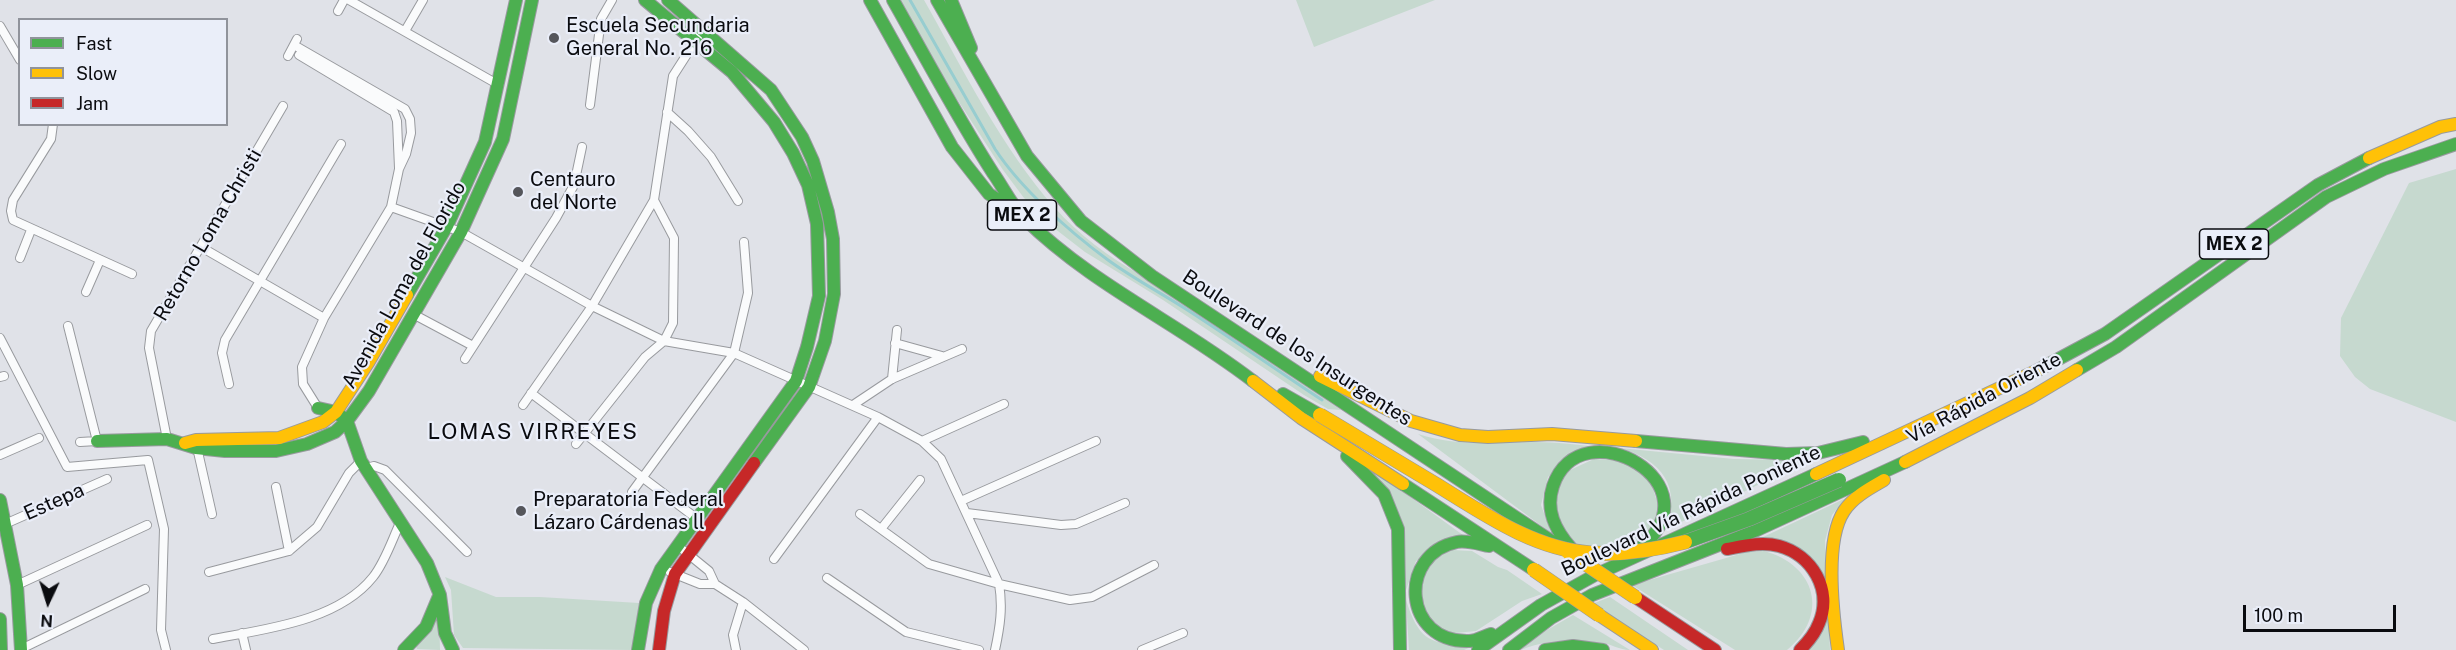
<!DOCTYPE html>
<meta charset="utf-8">
<style>
body{margin:0}
#map{position:relative;width:2456px;height:650px;overflow:hidden;background:#e0e2e8;font-family:"Public Sans",sans-serif}
canvas{display:block}
.legend{position:absolute;left:18px;top:18px;width:210px;height:108px;box-sizing:border-box;background:#eaeef9;border:2px solid #90939b;margin:0;padding:8px 10px;list-style:none;font-size:18px;color:#0a0b0f}
.legend li{display:flex;align-items:center;gap:12px;height:30px}
.legend b{width:30px;border:2px solid #90939b}
.north{position:absolute;left:18px;top:572px;width:60px;height:60px;-webkit-text-stroke:4px #eaeef9;paint-order:stroke;rotate:184deg;font-size:16px;font-weight:700;line-height:24px;text-align:center;color:#0a0b0f}
.north::after{content:'';display:block;margin:auto;width:21px;height:27px;background:#0a0b0f;clip-path:polygon(50% 0,100% 100%,50% 72%,0 100%)}
.scale{position:absolute;left:2243px;top:605px;width:153px;height:27px;box-sizing:border-box;border:3px solid #0a0b0f;border-top:0;padding-left:8px;font-size:18px;line-height:21px;white-space:nowrap;color:#0a0b0f;-webkit-text-stroke:4px #eaeef9;paint-order:stroke}
</style>
<div id="map">
<canvas width="2456" height="650"></canvas>
<ul class="legend">
<li><b style="height:8px;background:#4caf50"></b>Fast</li>
<li><b style="height:8px;background:#ffc107"></b>Slow</li>
<li><b style="height:8px;background:#c62828"></b>Jam</li>
</ul>
<div class="north">N</div>
<div class="scale">100 m</div>
</div>
<script>
const g = document.querySelector('canvas').getContext('2d');
g.lineJoin = 'round';
function fillPath(path, color) {
  g.fillStyle = color;
  g.fill(path, 'evenodd');
}
function strokePath(path, color, width, dash) {
  g.strokeStyle = color;
  g.lineWidth = width;
  g.lineCap = dash ? 'butt' : 'round';
  g.setLineDash(dash || []);
  g.stroke(path);
}
function write(font, color, halo, rows, align = 'center') {
  g.font = font + ' "Public Sans",sans-serif';
  g.lineWidth = 4.5;
  g.setLineDash([]);
  g.textBaseline = 'middle';
  g.strokeStyle = halo;
  g.fillStyle = color;
  for (const [text, x, y, turn = 0] of rows) {
    g.save();
    g.translate(x, y);
    g.rotate((+turn || 0) * Math.PI / 180);
    g.textAlign = isNaN(turn) ? turn : align;
    if (halo) g.strokeText(text, 0, 0);
    g.fillText(text, 0, 0);
    g.restore();
  }
}
const green = new Path2D(`
 M899 0H924C964 71 1001 147 1055 208 1078 234 1110 258 1141 275L1341 410 1328 409 1304 395 1163 300 1085 252 1054 228 1024 198 1003 170 942 76Z
 M1296 0H1435L1314 47Z
 M2456 169V422L2370 389 2355 377 2340 356 2341 318 2409 183Z
 M1418 434C1458 447 1494 442 1535 442 1556 442 1579 445 1600 447L1579 449 1571 454 1548 477 1541 505 1551 533Z
 M1619 448 1734 459 1796 460 1801 464 1665 530C1683 487 1661 459 1619 448Z
 M1594 459 1625 461 1650 479 1659 508 1648 534 1631 546 1586 547 1578 545 1558 524 1553 498 1568 471Z
 M1369 467 1467 538 1416 561 1406 590 1405 545Z
 M1846 498 1832 515 1825 541 1830 650H1807L1816 639V568L1759 539Z
 M1452 550 1472 551 1498 567 1507 570 1542 594 1522 601 1476 631 1455 633 1442 630 1426 616 1419 588 1432 560Z
 M1764 551C1816 565 1830 615 1787 650H1735L1632 585 1747 552Z
 M445 577 496 597H540L639 603 633 650 463 648 454 635 451 590Z
 M1610 597 1688 650H1664L1592 604Z
 M1406 600C1421 648 1436 644 1480 643L1464 650H1409Z
 M439 610 440 650 417 649 415 644Z
 M1573 615 1630 650C1619 650 1612 644 1602 643 1574 639 1548 639 1521 650L1535 637Z`);
const stream = new Path2D(`
 M910 0 995 149C1021 189 1070 232 1108 260 1134 279 1163 294 1189 311 1234 340 1278 371 1322 400`);
const street = new Path2D(`
 M349 0 499 85
 M338 11 344 0
 M0 26 20 60
 M405 31 423 0
 M294 45 405 109 410 119 411 133 406 154 399 169 391 207 324 318 302 367 303 384 318 408
 M299 55 394 112 397 121 399 168
 M288 56 297 39
 M590 105 601 19 612 0
 M667 112 688 131 711 157 738 201
 M53 124 51 139 13 200 11 211 13 220 132 274
 M391 207 461 232 592 306 664 341 734 353 878 417 922 441 941 459 999 584C1003 607 1000 627 995 650
 M201 247 324 318
 M20 258 31 230
 M86 292 100 260
 M413 314 473 346
 M68 326 97 441 80 442
 M0 338 67 467 148 460 164 529 161 630 166 650
 M895 343 942 356
 M465 359 556 218 574 185 582 147
 M0 377 4 376
 M892 379 897 330
 M229 384 222 353 225 340 341 144
 M531 393 696 518
 M523 405 592 306 654 200 673 76 698 37
 M853 405 892 379 962 349
 M167 439 149 348 151 331 283 106
 M922 441 1004 404
 M196 443 212 514
 M576 444 645 357 664 341 673 323 674 238 654 200
 M0 455 39 438
 M366 468 374 466 385 470 467 552
 M276 487 289 551
 M632 492 734 353 748 293 744 242
 M961 501 1096 441
 M967 513 1061 525 1076 524 1125 503
 M860 514 929 564 999 584 1070 600 1092 597 1154 565
 M0 523 5 524 107 479
 M881 529 920 480
 M677 545 709 571 715 584 743 602 804 650
 M774 559 878 417
 M209 572 289 551 317 527 349 473 361 461
 M670 572 700 584H715
 M827 578 906 632 979 650
 M17 585 147 525
 M242 633 246 650
 M213 639C266 629 338 621 373 577 385 562 392 540 400 523
 M21 649 145 589
 M736 650 733 635 743 602
 M1142 650 1183 633`);
const fast = new Path2D(`
 M668 0 771 90 802 137 813 161 828 212 833 239 834 294 825 341 809 387 754 463
 M870 0 952 147 989 194 1018 213
 M893 0C926 58 957 117 993 173 1003 187 1012 206 1024 218 1092 285 1178 323 1253 381
 M937 0 1027 156 1081 221 1152 276 1556 544
 M951 0 971 48
 M407 295 447 226 485 142 516 0
 M2038 370 2105 334 2318 185 2369 158
 M2077 370 2116 347 2326 197 2384 169 2456 144
 M1283 394 1320 415
 M318 408 336 412 347 421 361 461 427 563 440 595 445 633 453 650
 M97 441 167 439 196 448 225 451H276L307 444 335 432 347 421 369 391 461 232 503 139 532 0
 M1636 441 1786 454 1818 453 1863 442
 M1347 456 1384 494 1398 529 1400 650
 M1403 484 1534 570
 M0 500 17 585 21 650
 M1489 546C1479 544 1466 540 1457 542 1397 554 1403 643 1469 641 1476 641 1484 636 1491 634
 M1571 548C1555 530 1545 510 1553 486 1580 406 1722 484 1638 550
 M0 619 1 650
 M404 650 426 627 439 596
 M638 650 646 603 661 569 796 381 807 347 819 296 817 224 808 185 793 153 774 122 732 72 645 0
 M1478 650 1541 605 1595 575 1816 474
 M1509 650 1551 618 1592 595 1757 530 1905 462
 M1545 650 1573 646 1603 650`);
const slow = new Path2D(`
 M2369 158 2440 127 2456 124
 M1320 376 1411 421 1460 435 1488 437 1552 434 1636 441
 M1253 381 1301 418 1403 484
 M185 443 196 440 279 438 323 422 336 412 368 363 407 295
 M1905 462 2030 398 2077 370
 M1816 474 2038 370
 M1599 615 1652 650
 M1838 650C1833 615 1824 541 1844 511 1853 497 1870 488 1884 480`);
const jam = new Path2D(`
 M1727 549C1743 546 1762 541 1779 546 1812 555 1833 590 1819 623 1815 634 1808 642 1800 650
 M1635 597 1715 650
 M659 650 664 611 675 574 754 463`);
const fastBridge = new Path2D(`
 M1685 542 1749 519 1839 480`);
const slowBridge = new Path2D(`
 M1320 415C1359 438 1398 462 1437 485 1484 514 1534 549 1590 553 1623 555 1654 550 1685 542
 M1568 552 1635 597
 M1534 570 1599 615`);
const markers = [
 [554,38,6,"#55565b"],
 [518,192,6,"#55565b"],
 [521,511,6,"#55565b"]
];
const shields = [
 [1022,215,69],
 [2234,244,69]
];
const shieldNames = [
 ["MEX 2",1022,215],
 ["MEX 2",2234,244]
];
const poiNames = [
 ["Escuela Secundaria",566,26],
 ["General No. 216",566,49],
 ["Centauro",530,180],
 ["del Norte",530,203],
 ["Preparatoria Federal",533,500],
 ["Lázaro Cárdenas ll",533,523]
];
const streetNames = [
 ["Retorno Loma Christi",208,235,-60],
 ["Avenida Loma del Florido",404,285,-61],
 ["Boulevard de los Insurgentes",1297,348,33],
 ["Vía Rápida Oriente",1984,398,-28],
 ["Estepa",54,502,-24],
 ["Boulevard Vía Rápida Poniente",1691,511,-25]
];
const quarterNames = [
 ["LOMAS VIRREYES",533,432]
];
fillPath(green, '#c6d9cf');
strokePath(stream, '#97cdd0', 3);
strokePath(street, '#989a9e', 10);
strokePath(fast, '#989a9e', 14);
strokePath(slow, '#989a9e', 14);
strokePath(jam, '#989a9e', 14);
strokePath(street, '#fafbfc', 8);
strokePath(fast, '#4caf50', 12);
strokePath(slow, '#ffc107', 12);
strokePath(jam, '#c62828', 12);
strokePath(fastBridge, '#989a9e', 15, []);
strokePath(slowBridge, '#989a9e', 15, []);
strokePath(fastBridge, '#4caf50', 14);
strokePath(slowBridge, '#ffc107', 14);
for (const [x, y, r, color] of markers) {
  const dot = new Path2D();
  dot.arc(x, y, r, 0, 2 * Math.PI);
  g.fillStyle = color;
  g.fill(dot);
  strokePath(dot, '#eaeef9', 2);
}
for (const [x, y, w] of shields) {
  const box = new Path2D();
  box.roundRect(x - w / 2, y - 15, w, 30, 4.5);
  g.fillStyle = '#eaeef9';
  g.fill(box);
  strokePath(box, '#0a0b0f', 1.5);
}
write('bold 18px', '#0a0b0f', null, shieldNames);
write('20px', '#0a0b0f', '#eaeef9', poiNames, 'left');
write('20px', '#0a0b0f', '#eaeef9', streetNames);
g.letterSpacing = '1.5px';
write('22px', '#0a0b0f', '#eaeef9', quarterNames);
g.letterSpacing = '0px';
</script>
